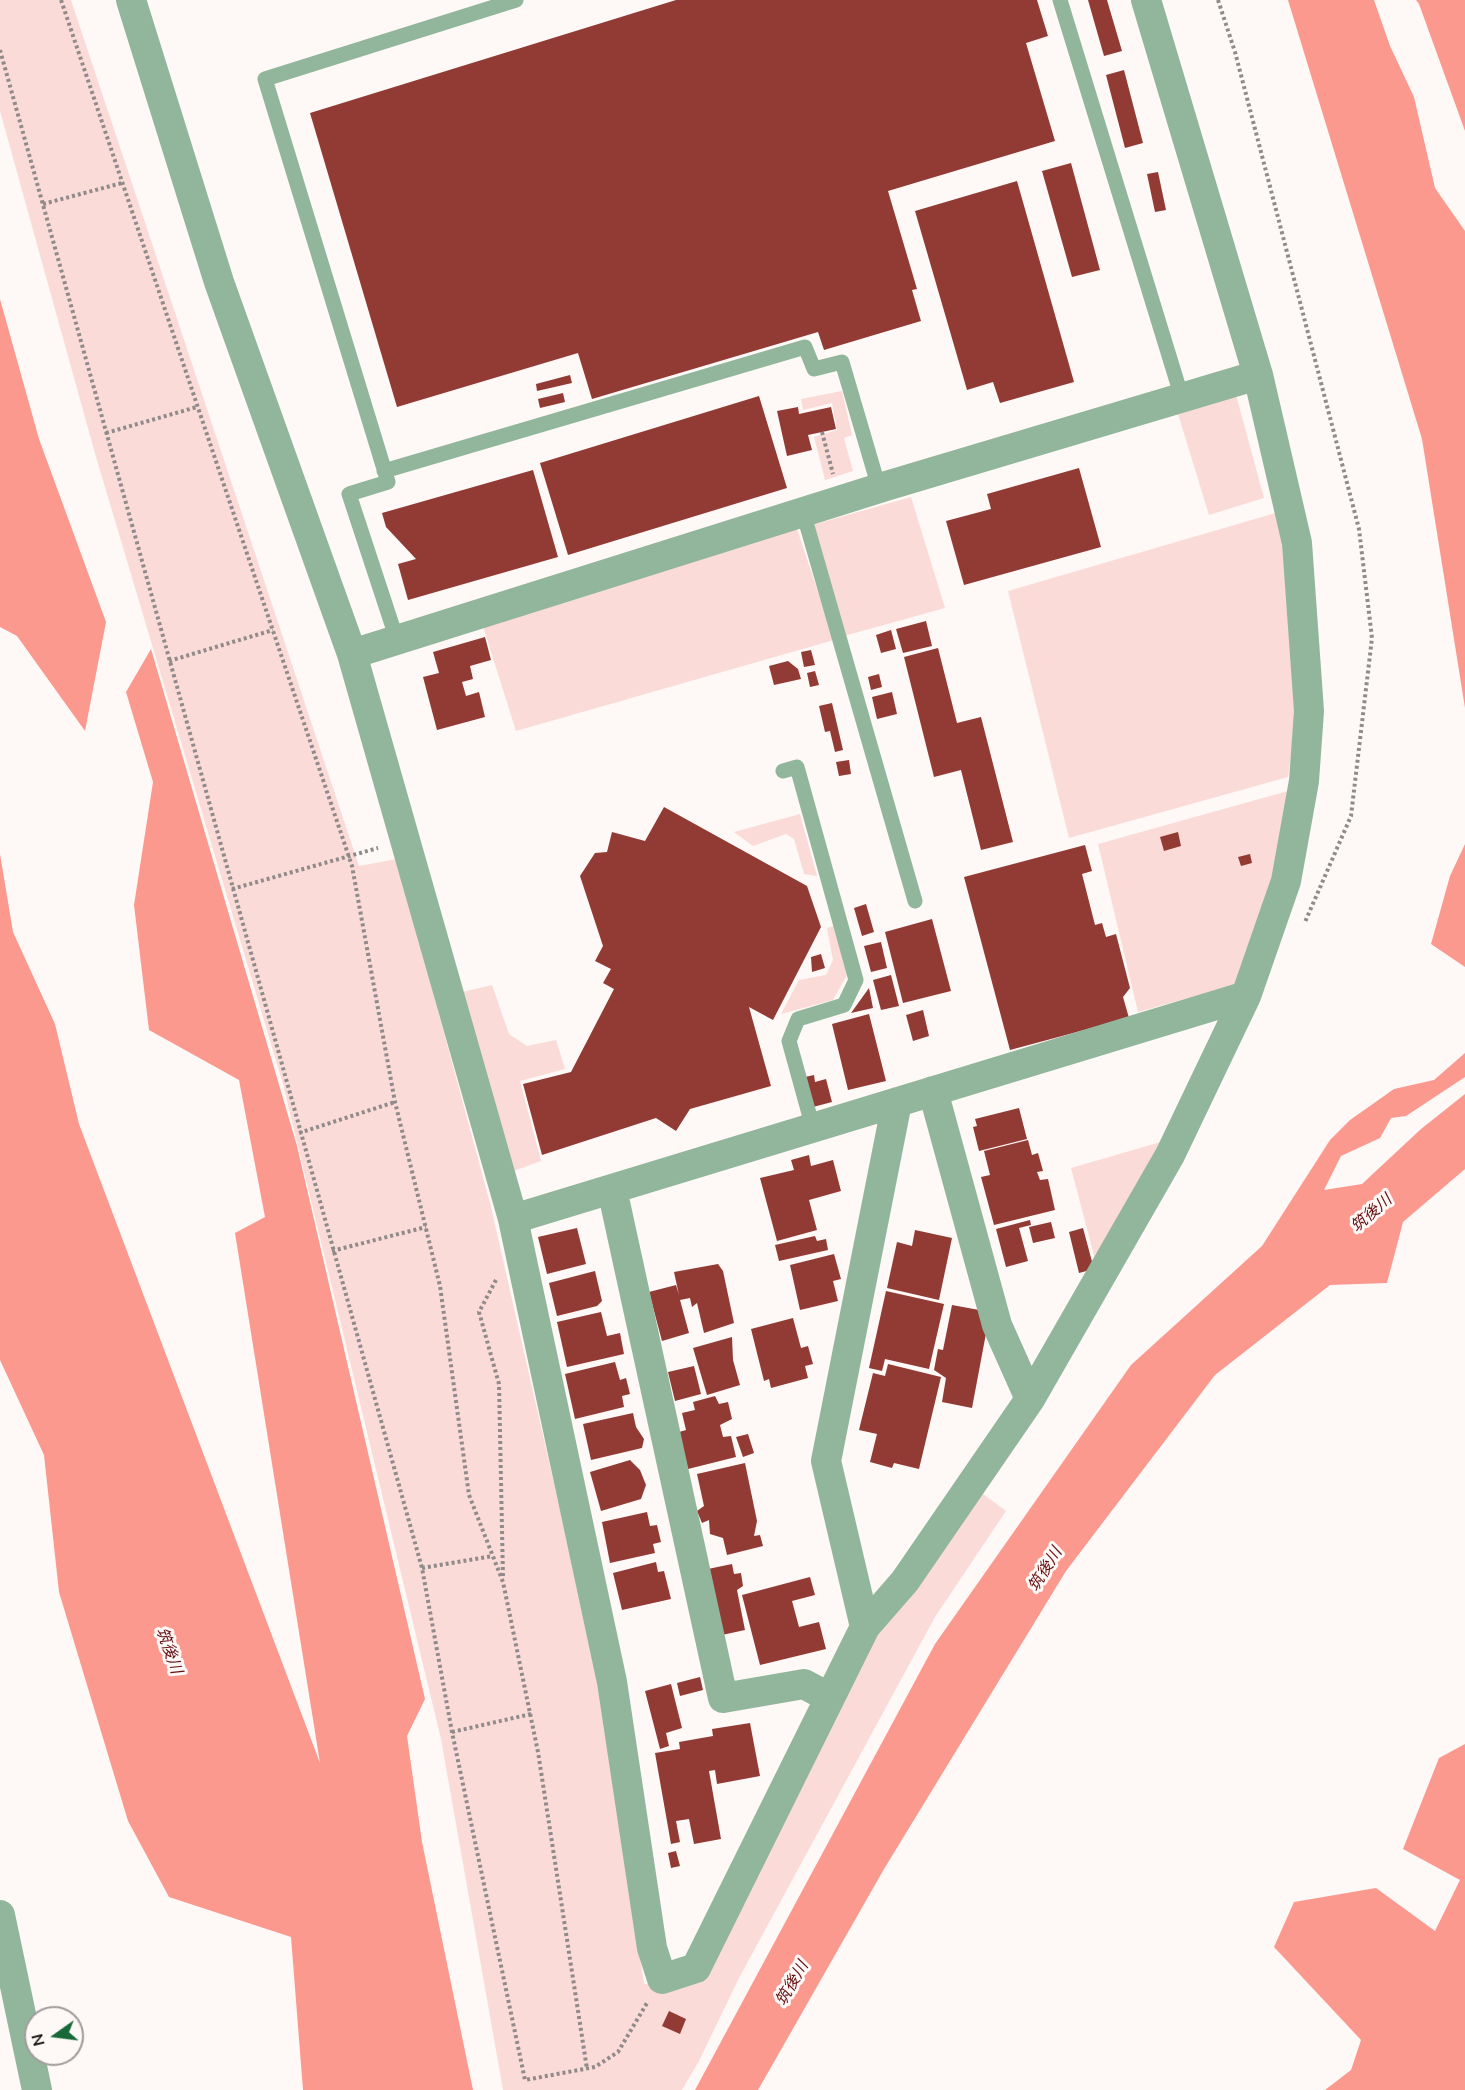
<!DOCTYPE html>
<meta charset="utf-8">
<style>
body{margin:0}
#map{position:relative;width:1465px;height:2090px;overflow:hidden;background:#fef8f7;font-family:"Nunito Sans",sans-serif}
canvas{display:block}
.north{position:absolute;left:24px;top:2006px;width:60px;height:60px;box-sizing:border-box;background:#fef8f7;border:2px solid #a19c9b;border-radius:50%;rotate:256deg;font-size:16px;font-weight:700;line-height:24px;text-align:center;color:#161111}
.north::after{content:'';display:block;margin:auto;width:21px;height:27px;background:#176939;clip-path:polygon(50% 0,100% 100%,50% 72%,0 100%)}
</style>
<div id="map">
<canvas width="1465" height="2090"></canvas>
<div class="north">N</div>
</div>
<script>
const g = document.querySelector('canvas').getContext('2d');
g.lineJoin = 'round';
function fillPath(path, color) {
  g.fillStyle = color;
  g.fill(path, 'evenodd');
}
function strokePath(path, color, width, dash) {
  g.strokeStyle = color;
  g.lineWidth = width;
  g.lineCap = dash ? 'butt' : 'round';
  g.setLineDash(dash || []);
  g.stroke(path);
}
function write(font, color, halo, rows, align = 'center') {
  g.font = font + ' "Nunito Sans","Noto Sans JP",sans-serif';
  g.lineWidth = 6;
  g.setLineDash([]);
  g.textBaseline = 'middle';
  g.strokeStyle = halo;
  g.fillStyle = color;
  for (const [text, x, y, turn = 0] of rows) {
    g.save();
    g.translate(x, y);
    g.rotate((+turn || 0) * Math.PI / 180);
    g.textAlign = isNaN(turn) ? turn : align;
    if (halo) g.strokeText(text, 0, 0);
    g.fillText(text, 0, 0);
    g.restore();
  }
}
const green = new Path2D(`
 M0 0H71L359 866 397 859 490 1203 599 1681 644 1984 699 1981 879 1626 979 1491 1006 1511 935 1617 739 1978 699 2061 682 2090H503L441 1739 283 1084 96 457 0 111Z
 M842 391 852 435 844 438 853 471 825 480 814 437 837 430 832 403 803 410 801 399Z
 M1236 395 1264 498 1209 515 1178 414Z
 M911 497 945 608 844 636 812 525Z
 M1279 512 1292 606 1297 713 1288 777 1069 838 1008 591Z
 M794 520 834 640 516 731 481 620Z
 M1288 791 1274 870 1238 984 1138 1012 1098 844Z
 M800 814 817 876 804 874 794 839 786 834 753 846 734 832Z
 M835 926 847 975 833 1000 781 1014 799 980 826 975 833 960 827 928Z
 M492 985 509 1034 527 1046 556 1040 565 1069 520 1081 541 1161 508 1173 454 994Z
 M1171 1139 1096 1263 1071 1168Z`);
const water = new Path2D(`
 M1288 0H1374L1390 46 1414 97 1435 188 1465 231V708L1422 439Z
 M1416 0H1465V131L1419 4Z
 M0 299 39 439 106 622 85 731 17 636 0 627Z
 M151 649 297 1146 425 1699 407 1736 422 1842 473 2090H303L291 1937 169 1897 128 1821 59 1592 44 1455 0 1360V854L13 932 55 1024 79 1124 320 1763 235 1233 265 1217 239 1080 149 1030 134 905 153 782 126 692Z
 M1465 844V967L1431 944 1450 876Z
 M1465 1053V1077L1406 1116 1391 1118 1380 1138 1341 1156 1324 1190 1362 1184 1421 1129 1465 1094V1169L1403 1222 1387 1283 1330 1285 1215 1375 1066 1571 884 1869 758 2090H695L935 1644 1131 1365 1262 1246 1330 1140 1350 1120 1394 1089 1434 1080Z
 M1465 1744V2090H1325L1351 2070 1361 2040 1274 1947 1294 1902 1376 1888 1435 1931 1460 1880 1403 1849 1439 1758Z`);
const building = new Path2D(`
 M676 0H1037L1048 36 1026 43 1055 141 888 191 917 289 912 290 921 321 824 350 818 332 592 399 578 353 397 407 310 113Z
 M1088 0H1107L1122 51 1104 56Z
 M1124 70 1143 143 1125 148 1106 75Z
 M1071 163 1100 270 1072 277 1042 171Z
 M1158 172 1166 210 1155 212 1147 174Z
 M1017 181 1074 382 1000 403 993 382 967 390 915 211Z
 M570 375 572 383 537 391 536 384Z
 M563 393 565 402 540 408 538 399Z
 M759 396 787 488 568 555 540 463Z
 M798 407 799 414 831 407 836 429 808 435 812 450 787 456 777 411Z
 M1079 468 1101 547 964 585 946 521 991 509 987 494Z
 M533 470 558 557 408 600 398 564 416 559 386 527 382 513Z
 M926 621 932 646 903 653 896 629Z
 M891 630 896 649 881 653 876 635Z
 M485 637 491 660 470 666 473 679 462 682 466 696 479 692 485 717 437 730 423 677 439 673 433 652Z
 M938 648 957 723 981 717 1013 842 981 850 961 770 934 777 904 657Z
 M811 650 815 665 804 667 801 652Z
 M788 661 798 669 801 679 774 685 769 666Z
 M815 671 819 685 810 687 807 673Z
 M879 674 882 687 871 690 868 677Z
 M892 692 897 714 877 719 872 697Z
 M832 703 843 750 835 752 830 731 825 732 819 706Z
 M849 760 851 774 839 776 836 762Z
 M664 807 807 886 821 927 773 1020 749 1007 771 1086 690 1109 676 1131 656 1118 542 1155 523 1084 571 1072 614 989 603 983 611 969 595 961 603 946 580 876 595 853 607 852 612 832 645 841Z
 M1178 832 1181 846 1164 851 1160 837Z
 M1085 845 1092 871 1082 874 1095 925 1102 923 1106 937 1116 934 1130 988 1123 997 1129 1018 1010 1050 964 877Z
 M1250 854 1252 863 1241 866 1238 857Z
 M866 904 874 932 862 936 854 908Z
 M932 919 951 991 903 1003 885 932Z
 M881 942 887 968 871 972 864 946Z
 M821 954 825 968 812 972 811 957Z
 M891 975 899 1006 881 1010 873 980Z
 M869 988 873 1008 851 1013Z
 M923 1010 929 1036 913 1041 906 1015Z
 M869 1014 886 1081 848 1090 832 1024Z
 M814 1075 815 1082 826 1079 832 1102 813 1107 805 1077Z
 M1019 1108 1027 1139 979 1151 973 1127 977 1126 975 1119Z
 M1028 1140 1032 1155 1038 1153 1043 1171 1037 1172 1040 1180 1048 1179 1055 1210 994 1225 981 1177 990 1175 984 1151Z
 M809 1155 811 1166 833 1160 841 1191 809 1200 817 1230 777 1241 760 1178 794 1170 791 1160Z
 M1030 1220 1031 1225 1019 1228 1028 1261 1006 1267 996 1229Z
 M1051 1222 1055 1238 1033 1243 1029 1227Z
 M577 1228 586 1264 547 1274 538 1237Z
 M1083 1228 1094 1269 1079 1273 1069 1232Z
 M915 1230 952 1238 939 1300 887 1288 897 1242 912 1246Z
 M815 1236 817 1241 826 1239 828 1250 779 1261 775 1245Z
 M834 1254 841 1279 833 1281 838 1301 800 1310 790 1265Z
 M718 1264 723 1271 734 1323 704 1333 697 1303 692 1307 690 1298 680 1300 689 1333 662 1341 649 1292 676 1285 679 1295 674 1272Z
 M595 1271 602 1301 597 1306 557 1316 549 1283Z
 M886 1291 944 1304 929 1369 885 1359 882 1371 869 1368Z
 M952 1305 990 1312 972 1408 942 1402 946 1378 934 1370 938 1349 943 1350Z
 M601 1312 607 1336 620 1333 624 1354 567 1367 557 1322Z
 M793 1318 801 1348 808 1346 813 1364 805 1366 808 1378 771 1388 769 1379 764 1381 751 1329Z
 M732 1337 733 1360 740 1385 707 1395 693 1348Z
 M615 1362 620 1380 626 1378 630 1394 622 1396 624 1407 575 1419 565 1374Z
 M888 1364 941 1377 919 1469 894 1463 892 1468 870 1462 877 1434 859 1430 873 1373 885 1376Z
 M694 1366 701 1394 675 1401 668 1372Z
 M715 1396 719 1404 728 1402 732 1419 720 1425 723 1437 731 1436 736 1457 688 1469 679 1432 686 1430 682 1413 695 1410 693 1402Z
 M633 1413 636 1427 644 1439 642 1448 591 1460 583 1424Z
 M748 1434 754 1453 743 1457 736 1437Z
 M630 1460 640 1470 646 1485 641 1499 601 1511 590 1472Z
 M745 1463 757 1521 754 1536 760 1535 763 1546 727 1555 723 1538 710 1534 709 1520 702 1523 697 1511 704 1506 697 1474Z
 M647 1512 650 1526 657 1525 661 1542 653 1544 655 1553 610 1563 602 1522Z
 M656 1562 658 1572 664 1571 671 1599 622 1610 613 1573Z
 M732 1564 734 1574 741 1573 743 1586 737 1590 745 1630 722 1635 708 1569Z
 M810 1577 815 1595 792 1601 799 1627 819 1622 826 1649 760 1665 742 1595Z
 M700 1677 703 1690 680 1696 677 1683Z
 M671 1684 682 1728 666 1733 669 1746 660 1749 645 1691Z
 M750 1723 760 1776 717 1784 715 1770 709 1771 721 1839 694 1844 689 1819 676 1821 680 1842 671 1844 655 1753 680 1749 679 1742 713 1736 712 1729Z
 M676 1851 680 1866 671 1868 668 1853Z
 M669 2011 686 2019 680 2034 662 2026Z`);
const path = new Path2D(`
 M61 0 352 866 395 1102 440 1286 469 1495 503 1582 538 1752 587 2069
 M1218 0 1235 52 1359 529 1372 638 1351 816 1305 922
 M0 50 422 1568 452 1732 525 2080 595 2067 618 2052 647 2003
 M43 204 122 183
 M822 432 833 474
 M106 433 197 407
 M169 661 273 630
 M232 889 378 848
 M299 1133 395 1102
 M332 1251 426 1227
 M496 1280 479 1312 499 1384 503 1578
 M422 1568 493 1556
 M452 1732 531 1714`);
const lane = new Path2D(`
 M1060 0 1182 398
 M384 471 805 347 814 369 842 362 879 488
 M803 512 915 901
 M397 640 349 494 388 482 265 79 516 0
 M783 771 797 767 856 980 844 1005 798 1019 789 1041 813 1128`);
const street = new Path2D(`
 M131 0 219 282 352 654 513 1219 612 1682 652 1948 662 1979 696 1968 865 1627 905 1581 1030 1399 1170 1155 1246 996 1286 881 1304 781 1309 711 1297 543 1258 375 1146 0
 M352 654 886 486 1258 375
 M933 1091 997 1325 1030 1399
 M612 1189 723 1698 804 1684 830 1698
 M513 1219 1246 996
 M865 1627 826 1461 897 1102
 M0 1915 37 2090`);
const waterNames = [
 ["筑後川",1372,1214,-41],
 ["筑後川",1046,1570,-58],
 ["筑後川",168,1651,70],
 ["筑後川",793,1984,-60]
];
fillPath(green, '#fadbd7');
fillPath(water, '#fb998f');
fillPath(building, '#923a34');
strokePath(path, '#908b8a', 4, [3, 3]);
strokePath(lane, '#92b69b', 15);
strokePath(street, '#92b69b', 30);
write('italic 16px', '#650e0f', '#fef8f7', waterNames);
</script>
